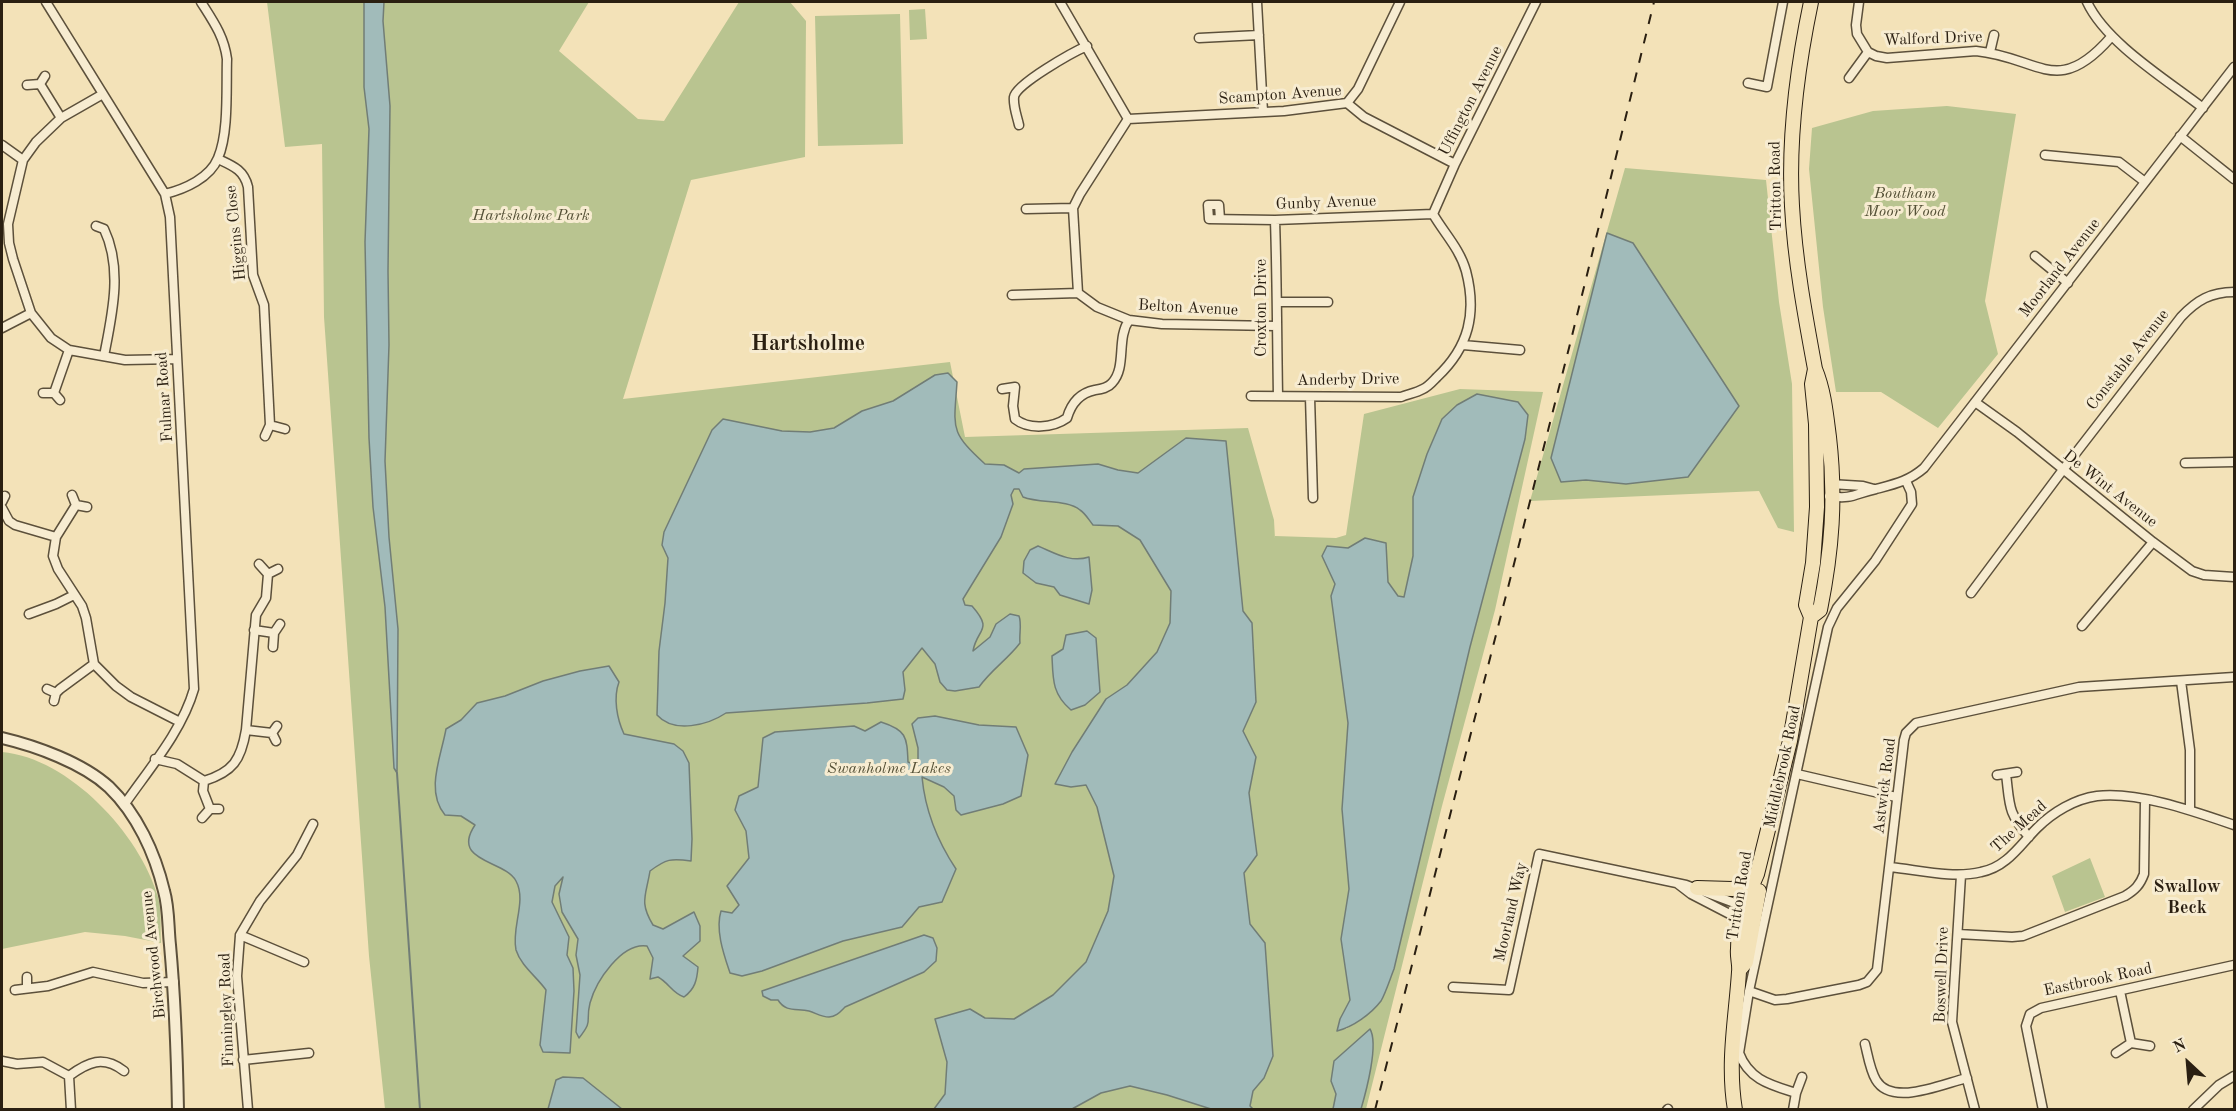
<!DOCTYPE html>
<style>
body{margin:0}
#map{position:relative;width:2236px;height:1111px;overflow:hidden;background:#f3e2b8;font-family:"Old Standard TT",serif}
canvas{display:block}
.frame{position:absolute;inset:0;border:3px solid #2a1f11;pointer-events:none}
.north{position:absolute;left:2158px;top:1033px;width:60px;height:60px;-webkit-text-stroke:4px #f7ecd1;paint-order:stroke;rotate:334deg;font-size:16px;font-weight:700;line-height:24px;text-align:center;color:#2a1f11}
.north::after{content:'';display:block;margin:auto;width:21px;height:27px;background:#2a1f11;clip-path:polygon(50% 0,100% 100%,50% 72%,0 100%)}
</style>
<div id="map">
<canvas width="2236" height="1111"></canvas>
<div class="frame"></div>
<div class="north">N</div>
</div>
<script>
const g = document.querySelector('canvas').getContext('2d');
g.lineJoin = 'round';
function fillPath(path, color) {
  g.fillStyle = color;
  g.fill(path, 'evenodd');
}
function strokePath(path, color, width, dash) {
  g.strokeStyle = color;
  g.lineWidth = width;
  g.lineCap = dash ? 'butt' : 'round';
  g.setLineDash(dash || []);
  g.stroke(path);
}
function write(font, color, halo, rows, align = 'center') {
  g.font = font + ' "Old Standard TT",serif';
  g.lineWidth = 6;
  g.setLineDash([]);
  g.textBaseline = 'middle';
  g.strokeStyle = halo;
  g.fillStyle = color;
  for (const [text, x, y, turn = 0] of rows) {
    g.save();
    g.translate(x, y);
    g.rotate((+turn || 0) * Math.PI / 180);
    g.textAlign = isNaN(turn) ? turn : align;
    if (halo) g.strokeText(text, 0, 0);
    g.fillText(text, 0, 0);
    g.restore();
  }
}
const green = new Path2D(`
 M267 2H364V87L369 129 365 242 369 438 373 507 385 607 389 537 385 461 389 345 388 271 390 106 383 21 384 2H589L559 51 638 119 664 121 739 2H790L806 21 805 157 691 180 623 399 950 362 965 437 1248 428 1274 520 1275 539V536L1336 538 1346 535 1364 414 1460 389 1543 392 1495 610 1442 806 1366 1109H385L369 956 324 317 322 144 285 147ZM1442 419 1525 439 1470 647 1380 1001 1364 1018 1346 1029 1340 1019 1350 1000 1341 939 1349 889 1342 809 1348 723 1331 596 1348 548 1365 538 1386 543 1388 582 1398 596 1404 598 1413 556V497L1427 454Z
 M925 9 927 39 910 40 909 10Z
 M900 14 903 144 818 146 815 16Z
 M1947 106 2016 114 1985 301 1998 354 1938 428 1881 392H1836L1823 307 1809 169 1812 128 1873 111Z
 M1625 168 1766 180 1779 302 1792 384 1794 532 1778 528 1759 491 1530 501ZM1608 233 1626 484 1586 480 1561 482 1551 458Z
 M2 752C69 758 140 834 158 897 162 911 160 928 161 943L125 936 85 932 2 949Z
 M2090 858 2105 897 2065 912 2052 876Z`);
const water = new Path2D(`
 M364 2H384L383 21 390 106 388 271 389 345 385 461 389 537 398 629 397 773 394 768 385 607 373 507 369 438 365 242 369 129 364 87Z
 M1607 233 1633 243 1739 406 1688 477 1626 484 1586 480 1561 482 1551 458Z
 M948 373 957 382C954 429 949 431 985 464L1004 465 1019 473 1024 469 1098 464 1118 470 1138 473 1186 438 1226 441 1243 611 1252 623 1256 702 1243 731 1256 757 1249 793 1257 855 1244 873 1250 924 1265 943 1273 1056 1264 1078 1253 1091 1250 1106 1253 1109H1211L1167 1095 1130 1086 1101 1093 1072 1109H934L945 1094 947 1062 935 1019 970 1009 985 1018 1014 1019 1053 995 1086 962 1108 911 1114 876 1097 807 1086 785 1071 787 1055 784 1072 752 1106 699 1127 685 1157 652 1170 623 1171 591 1140 540 1118 526 1093 525C1089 520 1085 513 1080 510 1066 499 1041 504 1023 497L1019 489H1014L1011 495 1013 504 1001 537 963 599 965 605 972 606C994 631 977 628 973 651L990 637 996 624 1010 614 1019 616C1022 624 1019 634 1020 643 1008 659 991 670 979 687L955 691 947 690 940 682 935 664 922 648 903 672 905 690 903 699 867 703 726 713C708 725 674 734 657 715L659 651 665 603 668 558 662 545 664 532 712 430 723 419 782 431 810 432 834 428 862 411 893 401 935 375Z
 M1477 394 1518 402 1528 415 1525 439 1470 647 1394 969C1390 979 1386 992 1381 1001 1371 1014 1353 1027 1337 1031L1340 1019 1350 1000 1341 939 1349 889 1342 809 1348 723 1331 596 1335 584 1322 556 1327 546 1348 548 1365 538 1386 543 1388 582 1398 596 1404 597 1413 556V497L1427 454 1442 419 1457 405Z
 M1038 546C1055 553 1070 563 1089 557L1092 590 1089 604 1060 595 1054 587 1036 583 1023 573 1024 561 1030 550Z
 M1087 631 1096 638 1100 692 1085 705 1071 710C1052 694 1053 679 1052 656L1063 649 1066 635Z
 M609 666 619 682C613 698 617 719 624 734L674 744 683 751 689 763 692 839 691 861C671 858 666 859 650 871 646 896 639 902 653 925L663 929 694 912 700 926V941L683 956 698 967C697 980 695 989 684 997 672 993 669 983 658 977L650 979 653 958 647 946C622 942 596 981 590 1003 585 1023 594 1019 579 1038L576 1032 580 975 576 955 578 939 562 912 559 894 563 877 555 886 552 902 569 937 567 955 573 968 574 991 570 1053 543 1052 540 1045 546 990C537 977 521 966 516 950 511 928 527 901 516 881 505 860 450 862 475 825L461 816 445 815C425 791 441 757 446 729L461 720 477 703 505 696 543 681 580 671Z
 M935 716 979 725 1016 727 1028 755 1021 796 1003 804 961 815 956 810 954 796 944 787 922 777C925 809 938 842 956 869L942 902 919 907 902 927 843 941 762 971 742 976 730 973C724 955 715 930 721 911L732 913 739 905 727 886 749 858 746 831 735 810 739 796 758 787 763 738 775 732 854 726 865 731 881 722C906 730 907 736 908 762L918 766V748L912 724 918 718Z
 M924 935 933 938 937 948 936 961 924 972 845 1007C840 1012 836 1017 829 1017 821 1017 816 1013 809 1011 797 1008 786 1013 778 1000H771L763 996 762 991Z
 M1370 1029C1379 1044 1366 1092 1361 1109H1333L1336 1094 1331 1081 1334 1061Z
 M563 1077 583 1078 622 1109H548L556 1080Z`);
const stream = new Path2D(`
 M397 773 420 1110`);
const minor = new Path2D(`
 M46 2 165 194 170 217 194 689C182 731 149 769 124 805
 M1060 2 1128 119
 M1257 2 1263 112
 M1859 2 1856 25 1857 34 1868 52 1876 56 1887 58 1976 51C2039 57 2057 99 2111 37
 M2087 2C2106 43 2167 80 2203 108
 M1199 38 1259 35
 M1990 52 1994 35
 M1849 78 1868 52
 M1748 83 1767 87 1783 2
 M40 84 61 118
 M27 85 40 84 45 76
 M103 94 61 118 36 142 23 160 8 224 9 243 13 259 31 313 51 338 69 350 125 360 177 359
 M1347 103 1358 89 1400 2
 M1128 119 1080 194 1073 208 1078 293 1097 307 1129 320 1162 324 1276 326
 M1128 119 1284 111 1347 103 1364 117 1455 164
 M1019 125C1017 116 1013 106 1014 97 1016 84 1073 52 1087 46
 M2180 136 2234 179
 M2 145 23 160
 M2045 155 2119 162 2145 182
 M218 159C233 166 244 170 248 187L253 275 264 305 270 425 265 436
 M165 194C185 189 210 178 218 158 229 133 226 87 227 59 224 36 213 21 201 2
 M1026 209 1073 208
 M1433 214 1455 164 1536 2
 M1220 219 1219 205H1208L1209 219 1275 220 1433 214
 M1275 220C1277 279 1277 337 1278 396
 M96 226 104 229C123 269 112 315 104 356
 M2035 256 2068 283
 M1012 295 1078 293
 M1278 302H1328
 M2 328 31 313
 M1463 345 1520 350
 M1002 389 1015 387 1013 406 1015 419C1029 430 1053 428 1067 418 1071 404 1080 393 1095 390 1102 389 1108 388 1112 383 1127 367 1116 339 1129 320
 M43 393H54L60 400
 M54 393 69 350
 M1251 396 1401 397C1408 394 1416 393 1423 389 1428 387 1433 381 1437 377 1469 347 1477 313 1466 271 1460 249 1444 233 1433 214
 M1310 397 1313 498
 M1975 402 2017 432 2153 542 2192 571 2204 575 2234 577
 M270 425 285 429
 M2185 463 2234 462
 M1830 484 1863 486 1874 489
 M72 495 76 505 87 507
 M1829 496C1853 500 1856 493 1876 489 1895 484 1909 481 1924 468L2234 67
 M2 502 5 496
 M76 505 56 537 53 556 58 569 82 606 86 618 94 664 116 686 131 697 180 722
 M2 508 9 521 15 525 56 537
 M268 574 278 569
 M1971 593 2062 471 2181 317C2197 300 2211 292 2234 292
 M29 614 56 604 74 595
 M2082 626 2153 542
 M254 630 274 633
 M273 647 274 633 280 624
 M2181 681 2190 750V809
 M47 689 56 693
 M54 701 56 693 60 689 94 664
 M246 730 272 733
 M276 741 272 733 277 726
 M155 759 177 764 204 781C233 772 241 760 246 730L256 615 266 598 268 574 259 564
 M1797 774 1896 797
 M2006 774C2010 805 2007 812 2029 837
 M1997 775 2017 772
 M204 781 203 791 210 809
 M202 818 210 809H219
 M1890 867C1919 870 1953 879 1981 872 2007 867 2020 845 2037 828 2053 812 2075 799 2097 796 2138 791 2196 812 2234 825
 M1961 875 1952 1022 1975 1110
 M1678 884 1691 894 1745 922
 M1958 934 2012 937 2023 936 2125 896C2135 890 2140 885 2144 874L2145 800
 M240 935 304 962
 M27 977V988
 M1453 987 1509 990 1539 854 1686 885 1748 908
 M15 990 48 986 93 972 143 983 174 982
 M1749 991 1775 1000 1787 999 1859 985 1867 982 1877 970 1904 740 1906 733 1916 723 2079 687 2234 677
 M2120 991 2131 1043 2150 1046
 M1865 1044C1868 1056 1870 1070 1876 1080 1892 1107 1942 1084 1967 1078
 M2116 1053 2131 1043
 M243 1060 309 1053
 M2 1061 17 1064 43 1062 69 1076 71 1110
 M69 1076C88 1062 103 1055 124 1071
 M1796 1093C1771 1085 1749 1080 1739 1053L1749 991 1828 627 1837 608 1875 561 1912 504 1911 492 1906 481
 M248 1110 237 976 240 935 260 901 297 855 313 824
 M1667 1110 1668 1109
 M1793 1110 1796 1093 1802 1077
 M2043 1110 2026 1026 2030 1014 2041 1008 2234 965
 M2193 1110 2219 1085 2234 1076`);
const tertiary = new Path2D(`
 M2 738C36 746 83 763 109 787 137 814 155 853 164 891 169 908 168 927 170 945 175 1000 177 1055 178 1110`);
const primary = new Path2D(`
 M1811 2C1797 69 1788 138 1792 206 1795 261 1805 315 1815 369 1824 391 1826 414 1829 437 1836 498 1832 550 1820 610L1811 617
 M1697 888 1732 889 1738 888 1756 874
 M1741 968 1746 962 1759 891
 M1735 1110C1727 1062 1736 1019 1739 972 1740 964 1737 957 1738 949 1738 924 1747 896 1757 874L1790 741 1811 617 1806 605 1813 563 1817 507 1816 424 1812 384 1815 369`);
const rail = new Path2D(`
 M1375 1110 1569 348 1654 2`);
const streetNames = [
 ["Walford Drive",1933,39,-2],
 ["Scampton Avenue",1280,95,-4],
 ["Uffington Avenue",1471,101,-63],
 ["Tritton Road",1776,186,-91],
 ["Gunby Avenue",1326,203,-2],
 ["Higgins Close",236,233,-96],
 ["Moorland Avenue",2060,268,-52],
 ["Belton Avenue",1188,308,3],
 ["Croxton Drive",1262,308,-90],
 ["Constable Avenue",2128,360,-52],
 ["Anderby Drive",1348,380,-1],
 ["Fulmar Road",165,397,-94],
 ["De Wint Avenue",2110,489,38],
 ["Middlebrook Road",1783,767,-78],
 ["Astwick Road",1885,786,-83],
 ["The Mead",2019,827,-42],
 ["Tritton Road",1740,896,-81],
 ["Moorland Way",1511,912,-77],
 ["Birchwood Avenue",154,955,-96],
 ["Boswell Drive",1942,975,-88],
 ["Eastbrook Road",2098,980,-12],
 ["Finningley Road",227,1010,-92]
];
const parkNames = [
 ["Boutham",1905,194],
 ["Moor Wood",1905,212],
 ["Hartsholme Park",531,216],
 ["Swanholme Lakes",889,769]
];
const neighbourhoodNames = [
 ["Swallow",2187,887],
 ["Beck",2187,908]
];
const districtNames = [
 ["Hartsholme",808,344]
];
fillPath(green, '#b9c490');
fillPath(water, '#a1bbba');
strokePath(water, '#717d76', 1.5);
strokePath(stream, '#717d76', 2);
strokePath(minor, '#5c503b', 11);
strokePath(tertiary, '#5c503b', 14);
strokePath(primary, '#2a1f11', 16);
strokePath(minor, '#f7ecd1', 8);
strokePath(tertiary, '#f7ecd1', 10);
strokePath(primary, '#f3e2b8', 14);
strokePath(rail, '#2a1f11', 2, [10, 10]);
write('16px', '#2a1f11', '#f7ecd1', streetNames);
write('italic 16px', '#555137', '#f7ecd1', parkNames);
write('bold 18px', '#2a1f11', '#f7ecd1', neighbourhoodNames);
write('bold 22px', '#2a1f11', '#f7ecd1', districtNames);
</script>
